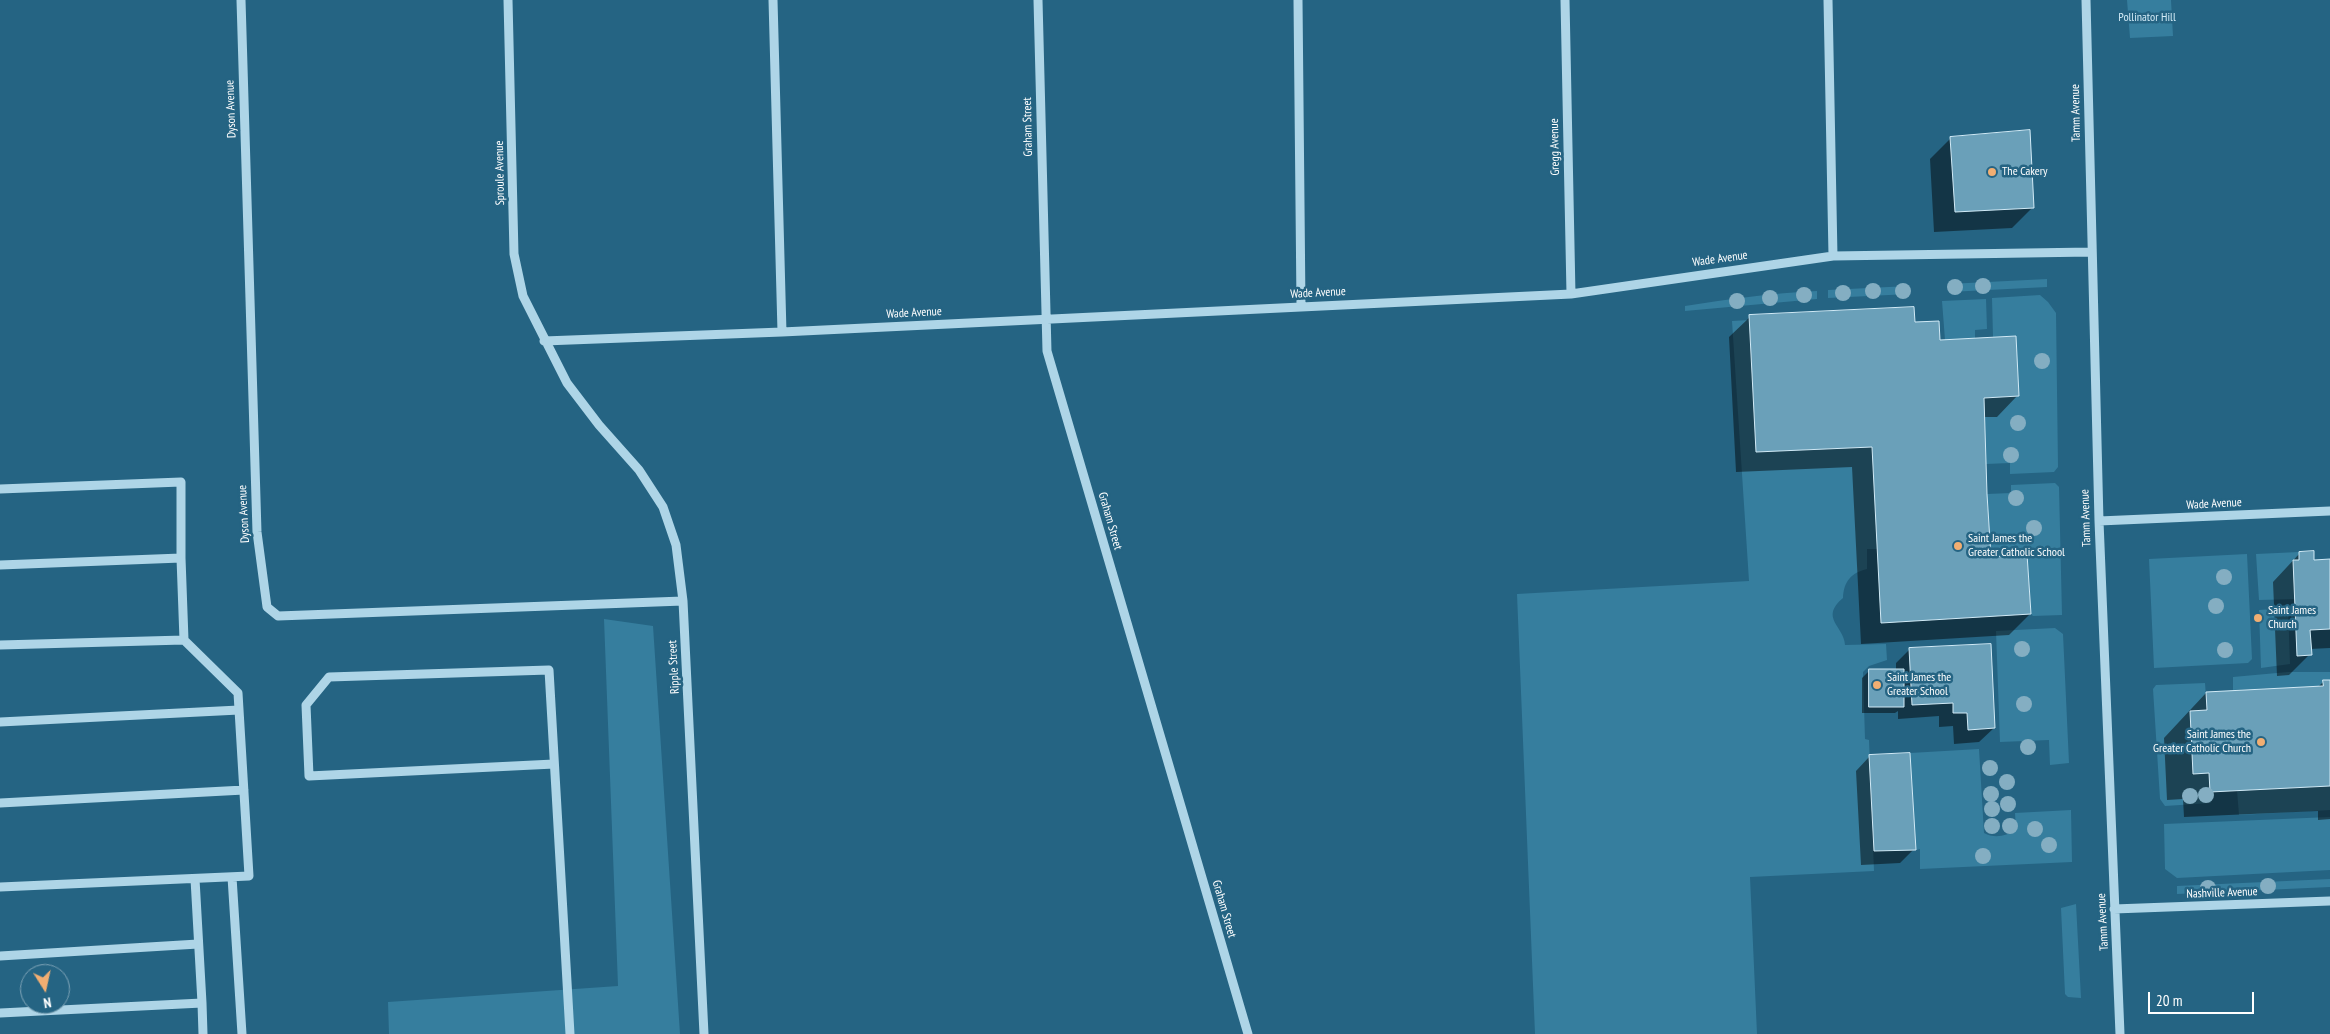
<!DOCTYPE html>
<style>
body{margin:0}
#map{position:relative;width:2330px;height:1034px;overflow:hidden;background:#256483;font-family:"PT Sans Narrow",sans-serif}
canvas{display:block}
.north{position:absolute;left:20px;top:964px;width:50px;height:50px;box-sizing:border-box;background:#256483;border:1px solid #7ca2b5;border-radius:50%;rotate:170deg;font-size:14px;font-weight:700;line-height:20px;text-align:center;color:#fff}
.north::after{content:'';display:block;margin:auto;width:18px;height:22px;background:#f1ae72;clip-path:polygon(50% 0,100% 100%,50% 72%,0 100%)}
.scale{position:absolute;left:2148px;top:992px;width:106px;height:22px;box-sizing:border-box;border:2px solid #fff;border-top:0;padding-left:6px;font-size:15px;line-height:18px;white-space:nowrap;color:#fff;-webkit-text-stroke:4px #256483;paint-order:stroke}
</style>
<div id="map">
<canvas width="2330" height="1034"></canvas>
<div class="north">N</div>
<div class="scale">20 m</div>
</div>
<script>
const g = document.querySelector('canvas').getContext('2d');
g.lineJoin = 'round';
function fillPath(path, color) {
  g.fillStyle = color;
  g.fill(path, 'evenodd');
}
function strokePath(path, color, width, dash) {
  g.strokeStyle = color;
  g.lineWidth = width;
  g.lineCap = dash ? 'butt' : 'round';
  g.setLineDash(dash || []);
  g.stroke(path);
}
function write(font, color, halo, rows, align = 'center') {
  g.font = font + ' "PT Sans Narrow",sans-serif';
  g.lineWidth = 5;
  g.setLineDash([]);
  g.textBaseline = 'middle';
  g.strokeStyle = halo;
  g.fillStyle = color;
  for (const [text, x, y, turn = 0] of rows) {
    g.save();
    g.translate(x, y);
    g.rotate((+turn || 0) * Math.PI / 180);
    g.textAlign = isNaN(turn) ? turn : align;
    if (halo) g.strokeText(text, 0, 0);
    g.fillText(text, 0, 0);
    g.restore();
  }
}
const green = new Path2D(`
 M2127 0H2171L2173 36 2130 38Z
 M2047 279V287L1949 292 1948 284Z
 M1909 286V294L1828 298V290Z
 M1817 291V299L1685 311V306C1729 299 1772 293 1817 291Z
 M2040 295 2048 302 2056 313 2058 467 2054 472 2010 474V463L1986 464 1984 398 2019 396 2016 336 1993 337 1992 298Z
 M1986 299 1987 329 1975 330V338L1945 340 1942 301Z
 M1749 320 1756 452 1872 447 1877 549H1867V569C1851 573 1844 581 1843 598 1819 618 1844 626 1845 645L1886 644 1887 660 1869 666 1863 672 1865 739 1869 740 1874 871 1750 877 1757 1034H1535L1517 594 1749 581 1732 321Z
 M2055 483 2059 487 2062 615 2033 616 2031 614 2027 555 1991 557 1987 494 2011 493V485Z
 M2299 552V560H2293L2295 599 2259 600 2256 554Z
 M2247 554 2252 659 2248 663 2154 668 2149 559Z
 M2288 608 2290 664 2261 668 2259 610Z
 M604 619 653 626 680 1034H389L388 1002 618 986Z
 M2055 628 2063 634 2069 763 2050 765 2049 740 2000 742 1996 631Z
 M2288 672H2330V680H2323V686L2233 690V677Z
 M2205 683 2207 710 2190 711 2193 773H2209L2211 803 2165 806 2160 799 2153 689 2156 685Z
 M1979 749 1984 833C1995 839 2006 836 2016 830L2015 813 2071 810 2072 862 1920 869V849L1916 850 1910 753Z
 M2330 786V810L2239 815 2237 790Z
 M2330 817V870L2177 878 2165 869 2164 824Z
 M2330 879V887L2177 894V886Z
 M2076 904 2081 998 2068 997 2065 994 2061 908Z`);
const shadow = new Path2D(`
 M1951 138 2033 207 2012 228 1934 232 1930 159Z
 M1750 317 1914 324 2017 396 1997 417H1983L1990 558 2030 614 2009 635 1861 644 1852 467 1736 472 1729 337Z
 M2300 553 2313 561 2330 560V648L2310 649V654L2289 675 2277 676 2273 582Z
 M1910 649 1994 728 1979 742 1954 744 1953 726 1939 727V716L1898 719V711L1895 713H1862V678L1869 671H1896V663Z
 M2324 681H2330V819L2318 820V811L2184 817 2183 799 2167 800 2164 738 2206 693 2317 688Z
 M1870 756 1914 849 1900 863 1861 865 1856 771Z`);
const building = new Path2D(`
 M2030 130 2034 208 1955 212 1950 137Z
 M1914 307 1915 322 1939 321 1940 340 2016 336 2019 396 1984 398 1987 494 1991 557 2027 554 2031 614 1881 623 1872 447 1756 452 1749 315Z
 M2314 551V560L2330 559V629L2310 630 2312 655 2297 656 2293 560H2299V552Z
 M1991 644 1995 728 1968 730 1967 713H1953V703L1912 705 1909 648Z
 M1869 669H1904V707H1869Z
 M2323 680H2330V786L2210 792 2209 773 2193 774 2190 711 2207 710 2206 692 2323 686Z
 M1910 753 1916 850 1874 851 1869 755Z`);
const minor = new Path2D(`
 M241 0 257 532 267 607 278 616 683 601
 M508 0 514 254 523 296 567 383 599 425 639 470 663 507 676 545 683 601 704 1034
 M773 0 782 332
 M1038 0 1047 351 1248 1034
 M1298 0 1301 306
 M1565 0 1571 294
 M1828 0 1833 256
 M2086 0 2099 521 2120 1034
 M544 341 782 332 1571 294 1833 256 2091 252
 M0 489 181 482V558L0 565
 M2099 521 2330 511
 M0 645 184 640
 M0 722 239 710
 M554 764 309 776 306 705 329 677 549 670 570 1034
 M0 803 244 790
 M232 877 242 1034
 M195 879 202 1003
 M0 887 249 876 238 693 184 640 181 558
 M2114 909 2330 901
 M0 956 198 944
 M0 1013 202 1003 203 1034`);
const trees = [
 [1983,286],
 [1955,287],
 [1873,291],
 [1903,291],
 [1843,293],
 [1804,295],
 [1770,298],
 [1737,301],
 [2042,361],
 [2018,423],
 [2011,455],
 [2016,498],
 [2034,528],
 [2224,577],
 [2216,606],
 [2022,649],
 [2225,650],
 [2024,704],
 [2028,747],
 [1990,768],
 [2007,782],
 [1991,794],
 [2206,795],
 [2190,796],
 [2008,804],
 [1992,809],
 [1992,826],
 [2010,826],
 [2035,829],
 [2049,845],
 [1983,856],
 [2268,886],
 [2208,888]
];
const markers = [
 [1992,172,5,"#f1ae72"],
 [1958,546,5,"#f1ae72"],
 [2258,618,5,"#f1ae72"],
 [1877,685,5,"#f1ae72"],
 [2261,742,5,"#f1ae72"]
];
const parkNames = [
 ["Pollinator Hill",2147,18]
];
const streetNames = [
 ["Dyson Avenue",231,109,-92],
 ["Tamm Avenue",2076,113,-91],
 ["Graham Street",1028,127,-91],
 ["Gregg Avenue",1555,147,-91],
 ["Sproule Avenue",500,173,-91],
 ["Wade Avenue",1720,259,-8],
 ["Wade Avenue",1318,293,-3],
 ["Wade Avenue",914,313,-3],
 ["Wade Avenue",2214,504,-3],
 ["Dyson Avenue",244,514,-93],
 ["Tamm Avenue",2086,518,-92],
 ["Graham Street",1110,521,74],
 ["Ripple Street",674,667,-93],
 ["Nashville Avenue",2222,893,-2],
 ["Graham Street",1224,909,74],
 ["Tamm Avenue",2103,922,-93]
];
const poiNames = [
 ["The Cakery",2002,172],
 ["Saint James the",1968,539],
 ["Greater Catholic School",1968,553],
 ["Saint James",2268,611],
 ["Church",2268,625],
 ["Saint James the",1887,678],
 ["Greater School",1887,692],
 ["Saint James the",2251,735,"right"],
 ["Greater Catholic Church",2251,749,"right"]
];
fillPath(green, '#367e9e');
fillPath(shadow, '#0007');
fillPath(building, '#6aa0b9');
strokePath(building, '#d1eaf6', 1);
strokePath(minor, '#aed5e7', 9);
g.fillStyle = '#84aec2';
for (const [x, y] of trees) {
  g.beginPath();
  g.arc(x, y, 8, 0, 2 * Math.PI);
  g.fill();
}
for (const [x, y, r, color] of markers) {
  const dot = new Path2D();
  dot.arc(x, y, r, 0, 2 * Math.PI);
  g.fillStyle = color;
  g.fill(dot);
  strokePath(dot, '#256483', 2);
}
write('12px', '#d1eaf6', '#256483', parkNames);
write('12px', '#fff', '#256483', streetNames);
write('12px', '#fff', '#256483', poiNames, 'left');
</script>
